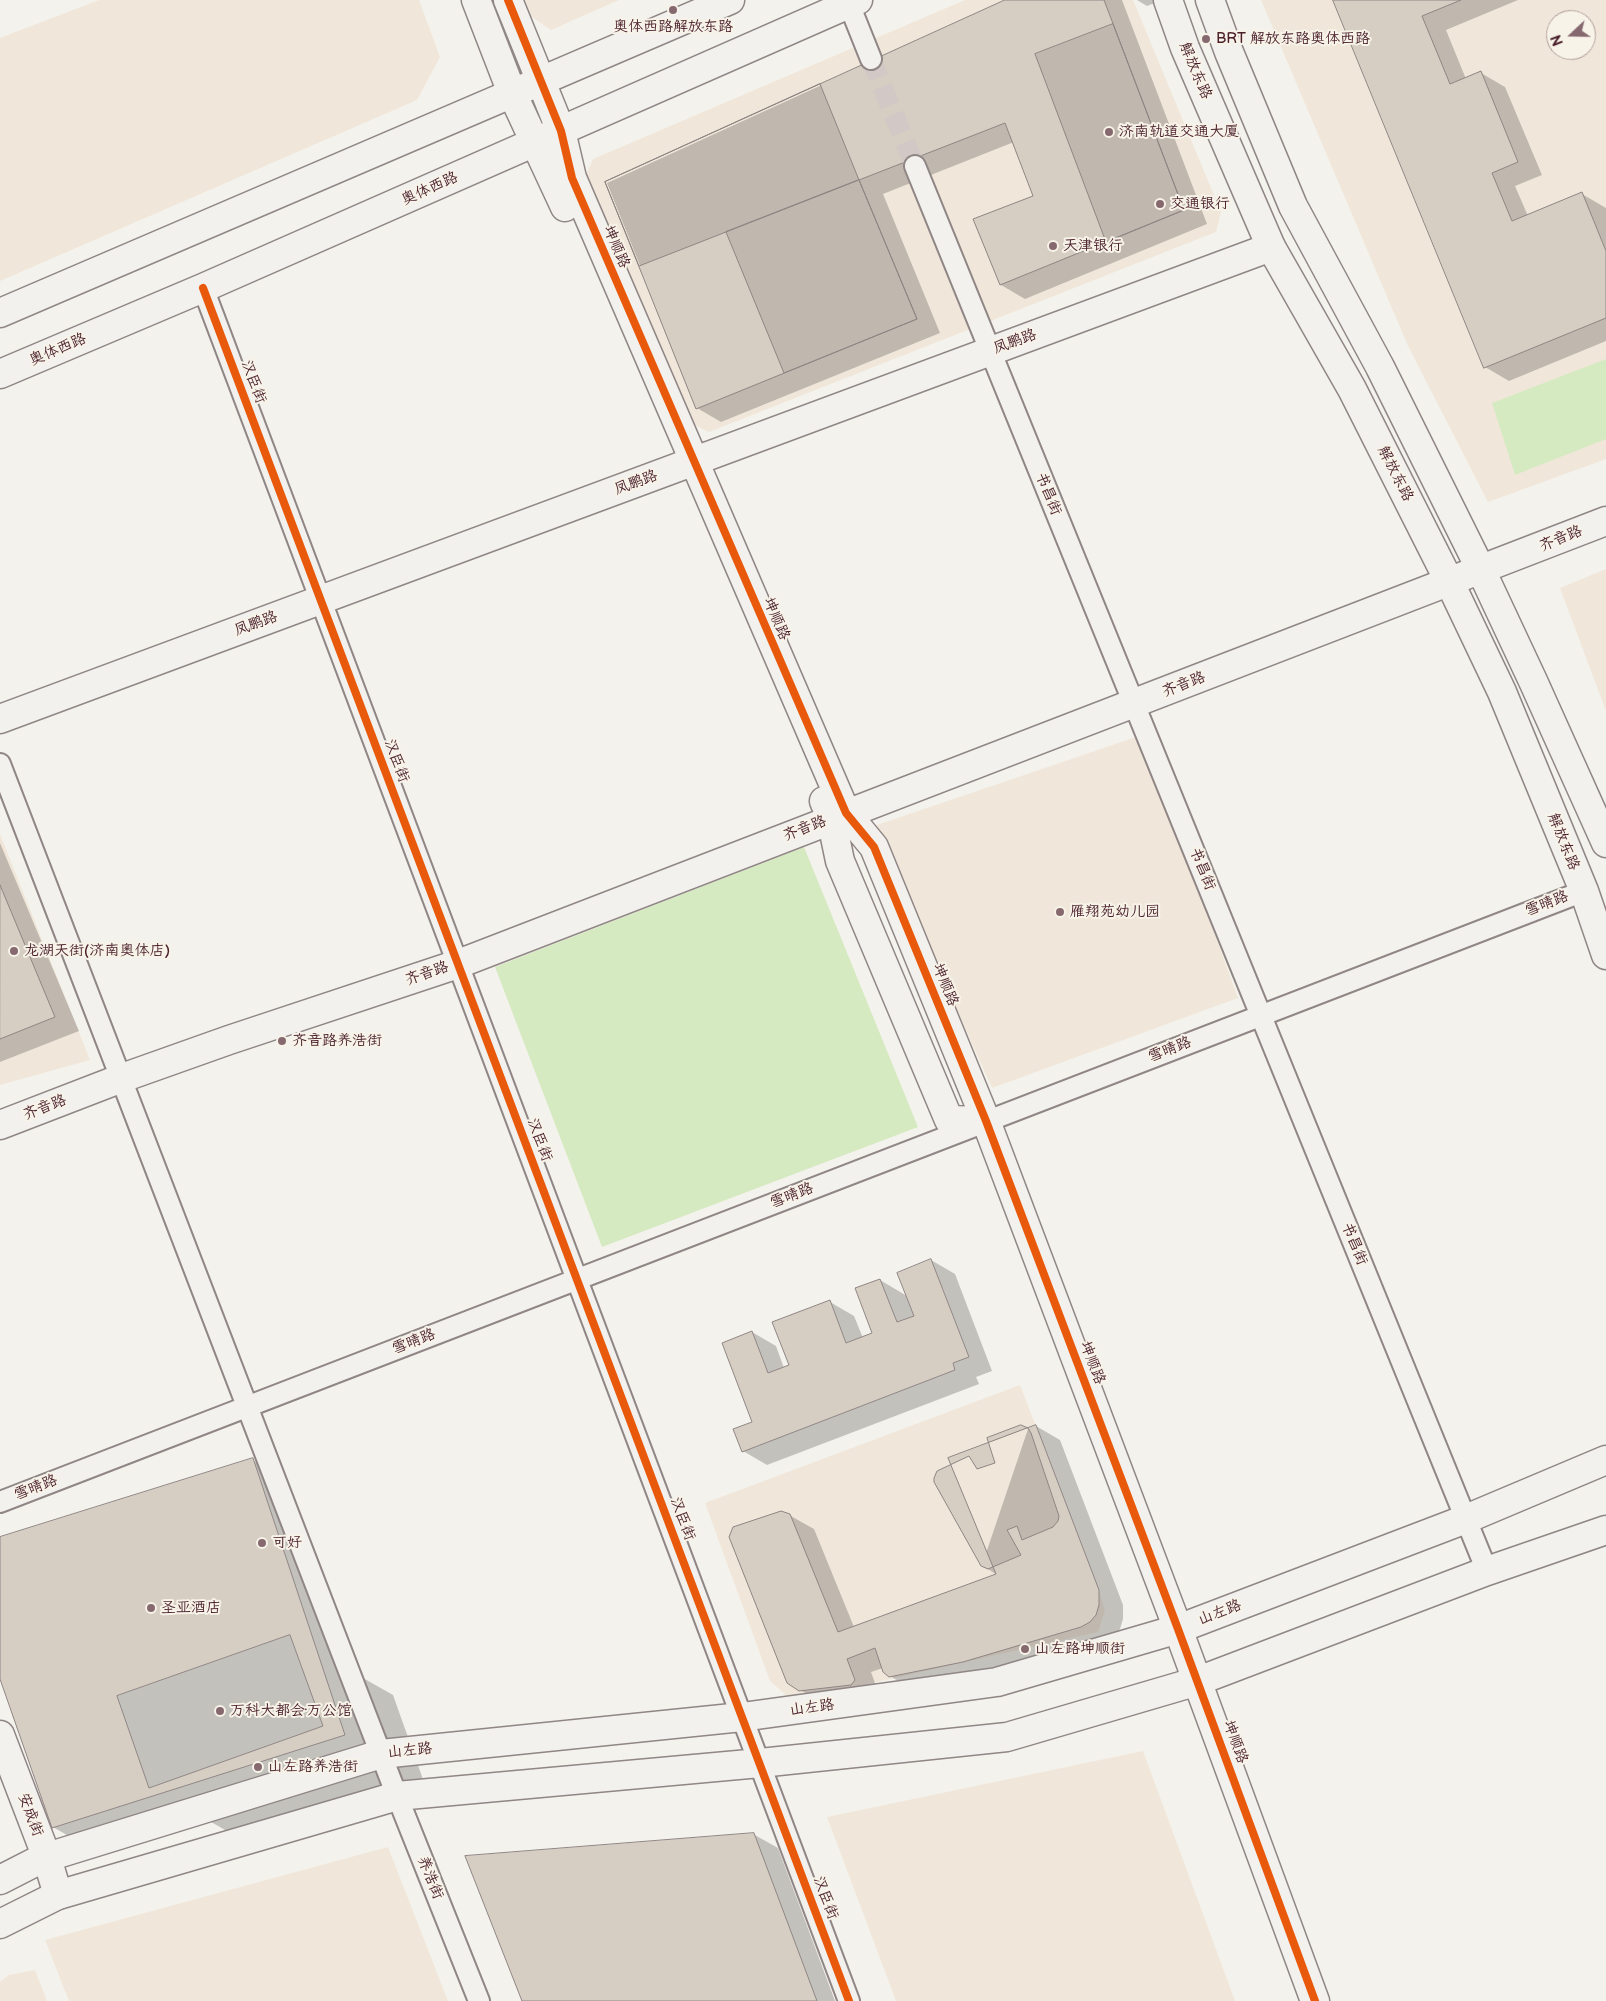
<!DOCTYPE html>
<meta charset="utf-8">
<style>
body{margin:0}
#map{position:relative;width:1606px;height:2001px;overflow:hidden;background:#f4f2ec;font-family:"Balsamiq Sans",sans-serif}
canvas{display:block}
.north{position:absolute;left:1546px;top:10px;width:50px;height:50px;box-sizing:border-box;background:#f7f3e8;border:1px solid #b29e9c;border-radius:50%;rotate:249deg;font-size:14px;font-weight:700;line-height:20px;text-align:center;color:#4a1f2b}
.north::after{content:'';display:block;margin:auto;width:18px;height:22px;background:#86696f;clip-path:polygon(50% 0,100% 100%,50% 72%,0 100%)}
</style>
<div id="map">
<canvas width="1606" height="2001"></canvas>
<div class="north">N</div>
</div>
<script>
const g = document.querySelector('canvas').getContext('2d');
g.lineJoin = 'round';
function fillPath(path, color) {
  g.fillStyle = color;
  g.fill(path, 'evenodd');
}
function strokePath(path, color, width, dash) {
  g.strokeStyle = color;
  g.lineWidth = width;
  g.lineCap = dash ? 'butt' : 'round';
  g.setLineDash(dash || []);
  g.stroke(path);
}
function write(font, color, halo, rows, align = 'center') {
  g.font = font + ' "Balsamiq Sans","LXGW WenKai TC",sans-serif';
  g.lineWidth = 4;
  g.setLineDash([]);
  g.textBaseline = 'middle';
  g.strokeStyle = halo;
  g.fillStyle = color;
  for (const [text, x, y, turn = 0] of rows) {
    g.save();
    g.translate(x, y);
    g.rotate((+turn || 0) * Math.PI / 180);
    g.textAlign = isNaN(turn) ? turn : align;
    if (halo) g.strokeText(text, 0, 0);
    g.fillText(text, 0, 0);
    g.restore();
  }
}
const built = new Path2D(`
 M99 0H419L440 57 417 100 0 281V38Z
 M521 0H619L551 30 526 13Z
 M965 0H1133L1221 212 1216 232 709 432 691 423 586 175 593 159Z
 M1261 0H1606V459L1488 502 1408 346ZM1556 20H1586V50H1556Z
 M1606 569V711L1560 588Z
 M1142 735 1238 998 992 1088 874 826Z
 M0 834 90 1060 0 1085Z
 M1020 1385 1099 1590 1105 1611 1098 1632 793 1701 770 1681 705 1503Z
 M1143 1751 1235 2001H896L827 1817Z
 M388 1847 448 2001H69L45 1940Z
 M35 1970 47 2001H0V1982L9 1975Z`);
const green = new Path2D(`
 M1606 359V439L1515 475 1492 403Z
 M804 847 918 1127 602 1247 495 967Z`);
const shadow = new Path2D(`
 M1008 0H1122L1207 224 1025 299 1001 285 1034 196 1014 142 883 194 940 333 721 422 697 408 607 183Z
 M1137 0H1162L1147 6Z
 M1334 0H1518L1446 30 1466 79 1481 73 1505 87 1542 175 1515 186 1528 216 1582 194 1606 208V341L1509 381 1485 367Z
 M0 843 79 1031 0 1062Z
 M931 1260 955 1274 992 1371 976 1377 979 1384 767 1465 743 1451 754 1423 752 1332 776 1346 784 1368 790 1366 830 1302 854 1316 863 1338 874 1334 880 1280 907 1296Z
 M1036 1426 1060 1440 1123 1605V1619L1120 1629 1114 1636 915 1691 890 1676 883 1668 871 1672 879 1694 825 1704 800 1690 789 1515 814 1529 854 1627 997 1575 982 1565 1028 1429Z
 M252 1460 277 1474 340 1665 393 1695 425 1785 253 1846 185 1807 77 1841 53 1827 0 1675V1538Z
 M753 1834 778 1848 835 2001H523Z`);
const building = new Path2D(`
 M1005 0H1104L1184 210 1000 285 973 219 1033 196 1005 123 859 180 917 319 696 409 605 182Z
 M1333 0H1461L1422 16 1450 84 1481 71 1518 162 1492 173 1512 221 1582 192 1606 251V318L1484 368Z
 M1113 24 1184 210 1106 242 1035 54Z
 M820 84 859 180 639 266 605 182Z
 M859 180 917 319 784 373 726 232Z
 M0 885 55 1017 0 1039Z
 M931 1259 969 1357 953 1363 955 1370 742 1452 733 1429 752 1422 722 1343 752 1331 768 1373 789 1365 772 1322 830 1300 846 1343 872 1333 855 1288 880 1279 897 1322 914 1316 897 1273Z
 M1021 1425 1028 1428 1031 1433 1059 1516 1058 1521 1053 1527 1022 1540 1017 1526 1007 1530 1021 1555 988 1569 981 1566 934 1482V1478L937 1471 969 1456 977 1469 995 1463 987 1438Z
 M1036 1425 1099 1590V1605L1096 1615 1090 1622 1081 1627 963 1662 889 1677 883 1672 875 1648 847 1659 855 1680 851 1685 799 1691 787 1683 729 1537 733 1527 781 1511 790 1514 838 1632 996 1574 948 1458Z
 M253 1458 345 1735 52 1828 0 1679V1537Z
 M290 1635 323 1726 149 1788 117 1696Z
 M754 1833 817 2001H522L465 1856Z`);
const streetTunnel = new Path2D(`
 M871 59 915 166`);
const street = new Path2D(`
 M849 4 871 59
 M915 166 1487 1571
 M203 288 849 2001
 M0 764 397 1796 479 2001
 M0 1502 1584 891`);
const secondary = new Path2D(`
 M476 0 512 93 565 207
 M508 0 561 131 572 178 846 813 874 847 986 1121 1178 1629 1315 2001
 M0 719 1271 247
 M824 801 831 818 840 861 949 1120 986 1121
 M0 1125 122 1078 229 1040 458 964 1606 521
 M0 1735 47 1858 58 1895`);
const primary = new Path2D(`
 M1168 0 1185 48 1271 247 1352 389 1450 583 1502 692 1584 891 1606 955
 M1210 0 1229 52 1293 206 1380 367 1481 570 1533 681 1606 843
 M0 313 730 0
 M0 374 203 288 858 0
 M0 1880 41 1859 381 1754 742 1717 997 1682 1178 1629 1466 1519 1606 1460
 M0 1924 58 1895 397 1796 760 1763 1007 1737 1198 1681 1487 1571 1606 1530`);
const cycleway = new Path2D(`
 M508 0 561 131 572 178 846 813 874 847 986 1121 1178 1629 1315 2001
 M203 288 849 2001`);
const markers = [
 [673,10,5,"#86696f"],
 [1206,39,5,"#86696f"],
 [1109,132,5,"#86696f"],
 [1160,204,5,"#86696f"],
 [1053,246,5,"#86696f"],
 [1060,912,5,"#86696f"],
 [14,951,5,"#86696f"],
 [282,1041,5,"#86696f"],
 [262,1543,5,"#86696f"],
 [151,1608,5,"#86696f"],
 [1025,1649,5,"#86696f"],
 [220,1711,5,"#86696f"],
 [258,1767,5,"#86696f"]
];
const poiNames = [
 ["奥体西路解放东路",673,27,"center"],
 ["BRT 解放东路奥体西路",1216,39],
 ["济南轨道交通大厦",1119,132],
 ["交通银行",1170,204],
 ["天津银行",1063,246],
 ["雁翔苑幼儿园",1070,912],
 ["龙湖天街(济南奥体店)",24,951],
 ["齐音路养浩街",292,1041],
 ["可好",272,1543],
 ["圣亚酒店",161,1608],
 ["山左路坤顺街",1035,1649],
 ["万科大都会·万公馆",230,1711],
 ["山左路养浩街",268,1767]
];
const streetNames = [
 ["解放东路",1195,71,67],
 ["奥体西路",430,189,-24],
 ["坤顺路",616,247,67],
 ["凤鹏路",1015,342,-20],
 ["奥体西路",58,350,-23],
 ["汉臣街",253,382,69],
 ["解放东路",1395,474,63],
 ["凤鹏路",636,483,-20],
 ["书昌街",1048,494,68],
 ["齐音路",1561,539,-22],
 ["坤顺路",776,619,67],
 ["凤鹏路",256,624,-20],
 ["齐音路",1184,685,-21],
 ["汉臣街",396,761,69],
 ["齐音路",805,829,-21],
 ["解放东路",1563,842,68],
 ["书昌街",1202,869,68],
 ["雪晴路",1547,904,-21],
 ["齐音路",427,974,-19],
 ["坤顺路",945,985,68],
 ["雪晴路",1170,1050,-21],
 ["齐音路",45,1108,-21],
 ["汉臣街",539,1140,69],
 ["雪晴路",792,1196,-21],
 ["书昌街",1354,1244,68],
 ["雪晴路",414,1342,-21],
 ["坤顺路",1092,1363,69],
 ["雪晴路",36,1488,-21],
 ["汉臣街",682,1519,69],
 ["山左路",1220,1613,-21],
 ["山左路",812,1708,-8],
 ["坤顺路",1235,1742,70],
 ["山左路",410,1751,-6],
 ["安成街",30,1815,69],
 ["养浩街",430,1878,68],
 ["汉臣街",825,1898,69]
];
fillPath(built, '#f0e7da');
fillPath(green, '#d6eac1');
fillPath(shadow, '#0003');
fillPath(building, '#d6cdc3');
strokePath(building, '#8f8685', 1);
strokePath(streetTunnel, '#d2c8c5', 20, [20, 10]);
strokePath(street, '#8f8685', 24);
strokePath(secondary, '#8f8685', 31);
strokePath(primary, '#8f8685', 31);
strokePath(street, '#f2f1ed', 20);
strokePath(secondary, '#f2f1ed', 28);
strokePath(primary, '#f2f1ed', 28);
strokePath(cycleway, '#e8590c', 8);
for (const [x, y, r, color] of markers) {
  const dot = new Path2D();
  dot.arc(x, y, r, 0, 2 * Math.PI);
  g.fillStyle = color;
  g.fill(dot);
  strokePath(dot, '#f7f3e8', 2);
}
write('15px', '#4a1f2b', '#f7f3e8', poiNames, 'left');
write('15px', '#4a1f2b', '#f7f3e8', streetNames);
</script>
